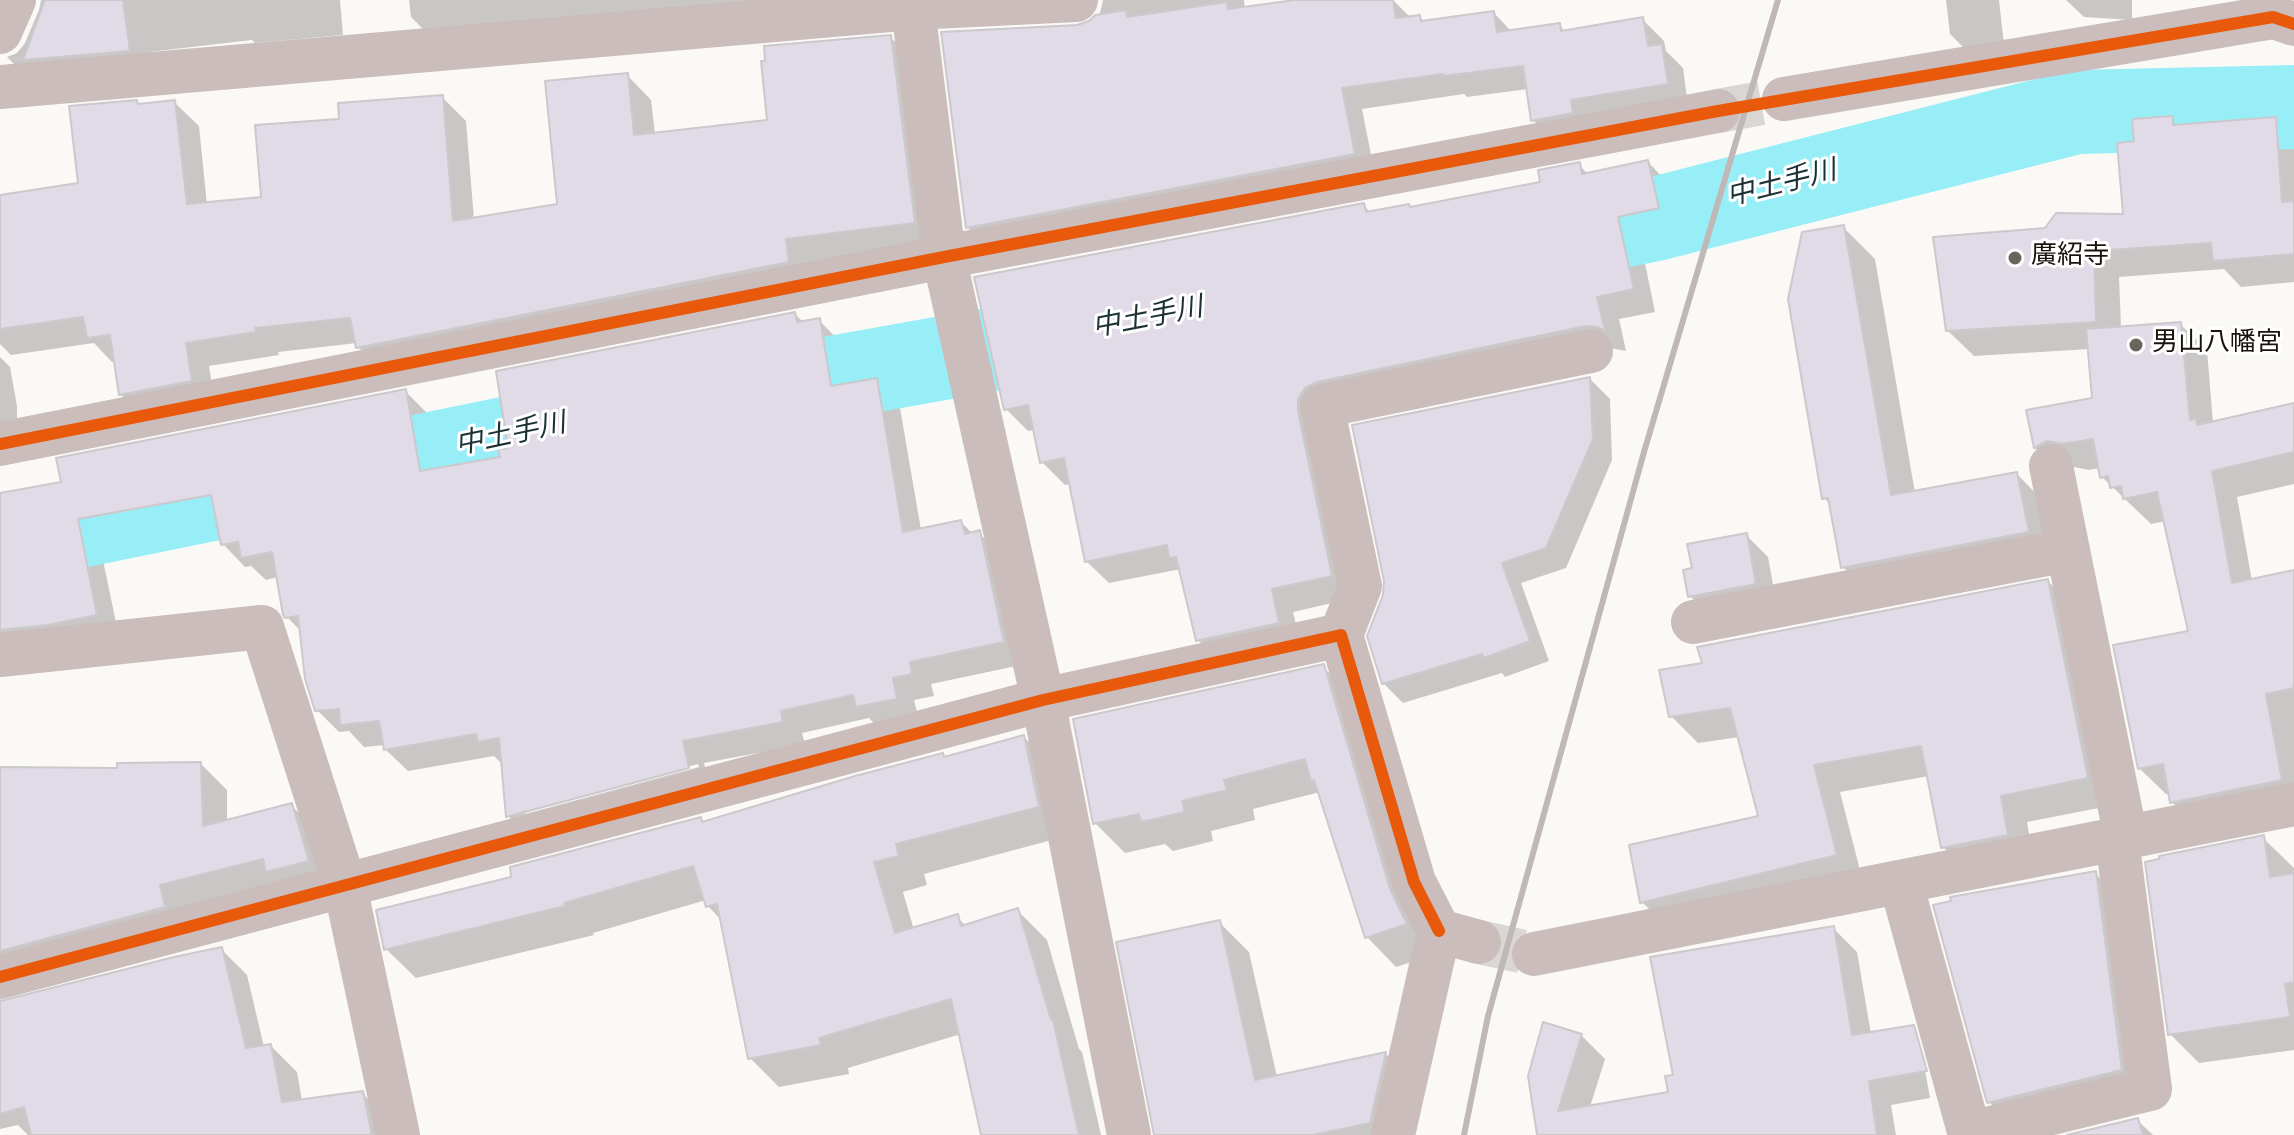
<!DOCTYPE html>
<meta charset="utf-8">
<style>
body{margin:0}
canvas{display:block;background:#fbf9f6}
</style>
<canvas width="2294" height="1135"></canvas>
<script>
const g = document.querySelector('canvas').getContext('2d');
g.lineJoin = 'round';
function fillPath(path, color) {
  g.fillStyle = color;
  g.fill(path, 'evenodd');
}
function strokePath(path, color, width, dash) {
  g.strokeStyle = color;
  g.lineWidth = width;
  g.lineCap = dash ? 'butt' : 'round';
  g.setLineDash(dash || []);
  g.stroke(path);
}
function write(font, color, halo, rows, align = 'center') {
  g.font = font + ' Overpass,"Noto Sans JP",sans-serif';
  g.lineWidth = 6;
  g.setLineDash([]);
  g.textBaseline = 'middle';
  g.strokeStyle = halo;
  g.fillStyle = color;
  for (const [text, x, y, turn = 0] of rows) {
    g.save();
    g.translate(x, y);
    g.rotate((+turn || 0) * Math.PI / 180);
    g.textAlign = isNaN(turn) ? turn : align;
    if (halo) g.strokeText(text, 0, 0);
    g.fillText(text, 0, 0);
    g.restore();
  }
}
const shadow = new Path2D(`
 M41 0H340L343 35 255 43 252 40 149 52 29 79 7 57 17 53 25 43 39 10Z
 M409 0H921L434 40 411 17Z
 M1103 0H1244L1245 9 1309 0H1393L1411 18 1420 17 1425 23 1494 13 1512 32 1559 25 1566 32 1642 19 1664 41 1666 51 1683 68 1688 105 1554 141 1533 120 1528 89 1467 97 1464 94 1362 109 1375 175 989 248 967 227 1078 27 1090 23 1100 13Z
 M1946 0H1999L2005 53 1972 56 1950 34Z
 M2066 0H2132V20L2084 17Z
 M890 37 915 61 938 247 382 371 358 347 357 343 278 352 279 355 209 366 215 404 145 418 120 394 116 361 112 362 94 343 11 355 0 344V197L80 185 136 102 140 106 174 102 199 126 207 205 263 199 341 121 442 97 466 121 474 220 559 206 627 75 651 100 655 134 769 122Z
 M2172 119 2180 127 2276 119 2294 138V282L2241 287 2224 269 2119 277 2121 328 2180 324 2207 350 2213 423 2294 406V484L2237 497 2252 581 2294 572V808L2198 828 2172 802 2170 793 2166 794 2139 768 2191 633 2166 521 2151 524 2102 477 2100 468 2089 470 2074 467 2061 473 2035 448 2028 412 2094 400 2090 349 1974 356 1947 330 2047 230 2125 216 2136 143Z
 M1648 162 1670 185 1680 230 1640 239 1655 312 1619 319 1626 351 1610 348 1328 409 1354 598 1293 612 1301 645 1221 662 1198 640 1181 569 1109 583 1086 561 1071 484 1065 485 1042 462 1035 430 1028 431 1006 409 1363 205 1371 213 1411 209 1542 184 1579 165 1589 175Z
 M1843 227 1875 259 1915 493 2017 474 2048 506 2059 563 1875 598 1843 567 1832 506 1824 498Z
 M795 314 804 323 819 320 841 343 849 385 876 380 899 402 921 530 961 522 973 534 979 533 1001 555 1026 664 931 684 934 696 914 700 919 721 880 729 869 718 802 733 805 744 704 763 711 790 530 838 508 816 502 764 494 756 408 771 385 749V745L364 747 349 731 339 732 317 710 302 632 287 617 278 577 266 580 251 566 245 567 223 544 218 520 99 541 119 637 0 661V495L63 484 405 391 428 414 437 470 502 458 511 449ZM698 764 699 767 525 814V810Z
 M0 357 10 367 17 406V420L0 424Z
 M1590 379 1610 399 1612 460 1566 568 1521 583 1549 661 1505 677 1502 673 1403 703 1383 683 1386 581Z
 M1746 535 1768 557 1777 606 1712 618 1690 596 1694 569Z
 M2048 581 2075 609 2114 805 2027 822 2034 862 1970 874 1943 847 1929 776 1840 792 1863 882 1669 929 1642 902 1760 817 1740 737 1698 743 1671 716 1704 665Z
 M1323 667 1353 696 1436 954 1396 967 1367 937 1320 792 1253 809 1255 820 1211 831 1213 841 1173 851 1165 844 1125 853 1095 823Z
 M1024 737 1054 767 1067 836 924 874 927 885 903 892 914 930 957 917 966 926 1018 911 1047 940 1079 1049 1082 1052 1101 1135H983L961 1034 848 1068 849 1074 779 1087 750 1058 723 922 708 906 706 900 593 933 594 935 416 978 386 949 513 879 700 819 704 823 942 755 946 759Z
 M201 764 227 790V822L292 806 318 832 334 886 1 996V1003L221 949 247 975 264 1047 271 1046 297 1072 302 1101 362 1093 388 1119 392 1135H28L18 1125 0 1129V769L120 771Z
 M2263 838 2294 868V1050L2199 1063 2170 1034Z
 M2095 873 2117 895 2143 1092 2011 1124 1989 1102Z
 M1219 922 1249 952 1277 1077 1386 1054 1415 1083 1403 1135H1155Z
 M1833 928 1857 952 1871 1034 1898 1029 1922 1053 1930 1098 1891 1105 1896 1135H1540L1581 1035 1605 1059 1590 1107 1670 1094 1675 1077Z
 M2137 1120 2153 1135H2076Z`);
const river = new Path2D(`
 M1506 249 1655 219 2076 112 2294 107
 M0 542 608 418 1105 329`);
const building = new Path2D(`
 M45 0H123L130 51 23 60Z
 M1295 0H1393L1396 18 1420 15 1421 21 1494 11 1497 32 1560 23 1561 31 1643 17 1648 46 1662 44 1668 84 1571 100 1573 113 1531 121 1523 66 1444 76 1443 74 1342 88 1355 154 966 228 941 32 1077 25 1089 21 1095 15 1126 10 1127 17 1227 2 1228 9Z
 M891 35 915 223 786 239 789 262 356 348 350 318 255 328 256 332 186 343 192 381 119 395 110 335 87 338 83 317 0 329V195L78 183 69 106 137 100 138 104 175 100 187 204 261 197 255 125 339 119 338 103 443 95 453 221 557 204 545 81 628 73 634 135 767 120 761 61H765L764 46Z
 M2173 116V125L2276 117 2282 202 2294 201V254L2213 261 2211 243 2094 251 2096 322 1946 331 1933 237 2045 228 2056 213 2123 214 2117 143 2134 141 2132 119Z
 M1648 160 1659 208 1618 217 1634 289 1597 297 1605 331 1598 327 1586 326 1317 382 1305 388 1298 399V411L1332 576 1272 589 1279 623 1196 641 1176 557 1169 558 1167 545 1085 562 1064 458 1040 463 1028 405 1004 410 974 277 1364 203 1366 212 1409 204 1410 207 1540 182 1538 170 1580 162 1582 174Z
 M1844 225 1891 495 2017 472 2029 532 1841 568 1828 498 1822 499 1788 299 1802 232Z
 M795 312 797 322 820 318 831 386 877 378 903 532 961 520 965 534 980 530 1004 642 910 662 912 674 893 678 897 699 856 707 853 695 781 711 783 722 683 741 689 768 506 817 499 738 478 742 476 734 384 750 379 721 340 725 339 709 315 711 305 679 298 616 285 618 283 615 272 552 241 558 238 542 221 545 211 495 78 519 97 615 48 625 0 630V493L61 482 56 458 406 389 420 471 500 457 498 449 508 448 496 371Z
 M2181 322 2190 420 2196 419 2197 425 2294 403V452L2212 471 2232 583 2294 570V688L2266 694 2282 780 2170 803 2163 764 2138 769 2113 645 2188 631 2157 492 2123 499 2121 486 2110 488 2108 476 2100 478 2093 439 2062 444 2047 441 2034 448 2026 410 2092 398 2086 329Z
 M1590 377 1593 439 1546 548 1502 563 1530 641 1484 658 1482 654 1382 684 1367 636 1383 595 1384 581 1352 425Z
 M1747 533 1756 584 1688 597 1683 570 1692 568 1687 544Z
 M2048 579 2088 778 2001 796 2008 835 1941 848 1921 746 1814 765 1837 855 1640 903 1629 845 1758 816 1730 708 1669 717 1659 670 1702 663 1697 647Z
 M1324 664 1390 889 1407 924 1365 938 1314 780 1311 781 1305 759 1224 780 1227 790 1182 801 1185 812 1141 822 1139 814 1093 824 1073 719Z
 M1024 735 1039 807 896 844 899 856 874 862 895 933 958 914 961 926 1018 908 1051 1020H1053L1079 1135H981L951 999 819 1038 821 1045 748 1059 717 904 706 907 693 866 564 903 565 906 384 950 376 910 511 877 510 867 701 817 702 822 855 776 943 753 944 757Z
 M201 762 203 826 292 803 309 861 266 872 263 859 160 885 165 907 0 951V767L117 768V763Z
 M2264 835 2270 877 2294 873V982L2285 984 2290 1017 2168 1035 2145 862 2159 859V856Z
 M2096 871 2122 1070 1987 1103 1933 905 1951 901 1950 897Z
 M1220 920 1255 1080 1386 1052 1370 1123 1313 1135H1154L1116 942Z
 M1834 926 1852 1035 1914 1025 1927 1071 1869 1081 1877 1135H1537L1528 1076 1543 1022 1582 1034 1558 1111 1668 1092 1665 1076 1673 1075 1650 957Z
 M222 947 246 1048 271 1044 282 1102 363 1091 372 1135H31L24 1107 0 1114V1001L174 957Z
 M2138 1118 2143 1135H2067Z`);
const minorTunnel = new Path2D(`
 M1718 111 1784 99
 M1479 942 1534 954`);
const minor = new Path2D(`
 M912 0 944 257 1043 700 1129 1135
 M0 32 14 0
 M0 87 913 8 1076 0
 M1784 99 2273 17 2294 24
 M0 444 944 257 1718 111
 M2051 466 2126 838
 M1693 622 2068 550
 M1341 635 1360 586 1322 406 1591 351
 M0 655 262 627 345 886 398 1135
 M1901 883 1970 1135
 M1534 954 2294 804
 M0 977 1043 700 1341 635 1414 882 1439 931
 M1970 1133 2150 1089 2117 840
 M1393 1135 1439 931 1479 942`);
const rail = new Path2D(`
 M1464 1135 1488 1016 1644 452 1778 0`);
const cycleway = new Path2D(`
 M0 444 944 257 1718 111 2273 17 2294 24
 M0 977 1043 700 1341 635 1414 882 1439 931`);
const markers = [
 [2015,258,8,"#68645e"],
 [2136,345,8,"#68645e"]
];
const poiNames = [
 ["廣紹寺",2031,258],
 ["男山八幡宮",2152,345]
];
const waterNames = [
 ["中土手川",1782,186,-14],
 ["中土手川",1148,320,-11],
 ["中土手川",511,437,-12]
];
fillPath(shadow, '#0003');
strokePath(river, '#97eef7', 84);
fillPath(building, '#e1dae7');
strokePath(building, '#cbc9cc', 2);
strokePath(minorTunnel, '#d9d6d3', 44, [44, 22]);
strokePath(minor, '#cabdbc', 44);
strokePath(rail, '#c0b8b7', 6);
strokePath(cycleway, '#e8590c', 12);
for (const [x, y, r, color] of markers) {
  const dot = new Path2D();
  dot.arc(x, y, r, 0, 2 * Math.PI);
  g.fillStyle = color;
  g.fill(dot);
  strokePath(dot, '#fff', 3);
}
write('26px', '#19130c', '#fff', poiNames, 'left');
write('italic 28px', '#1b3134', '#fff', waterNames);
</script>
